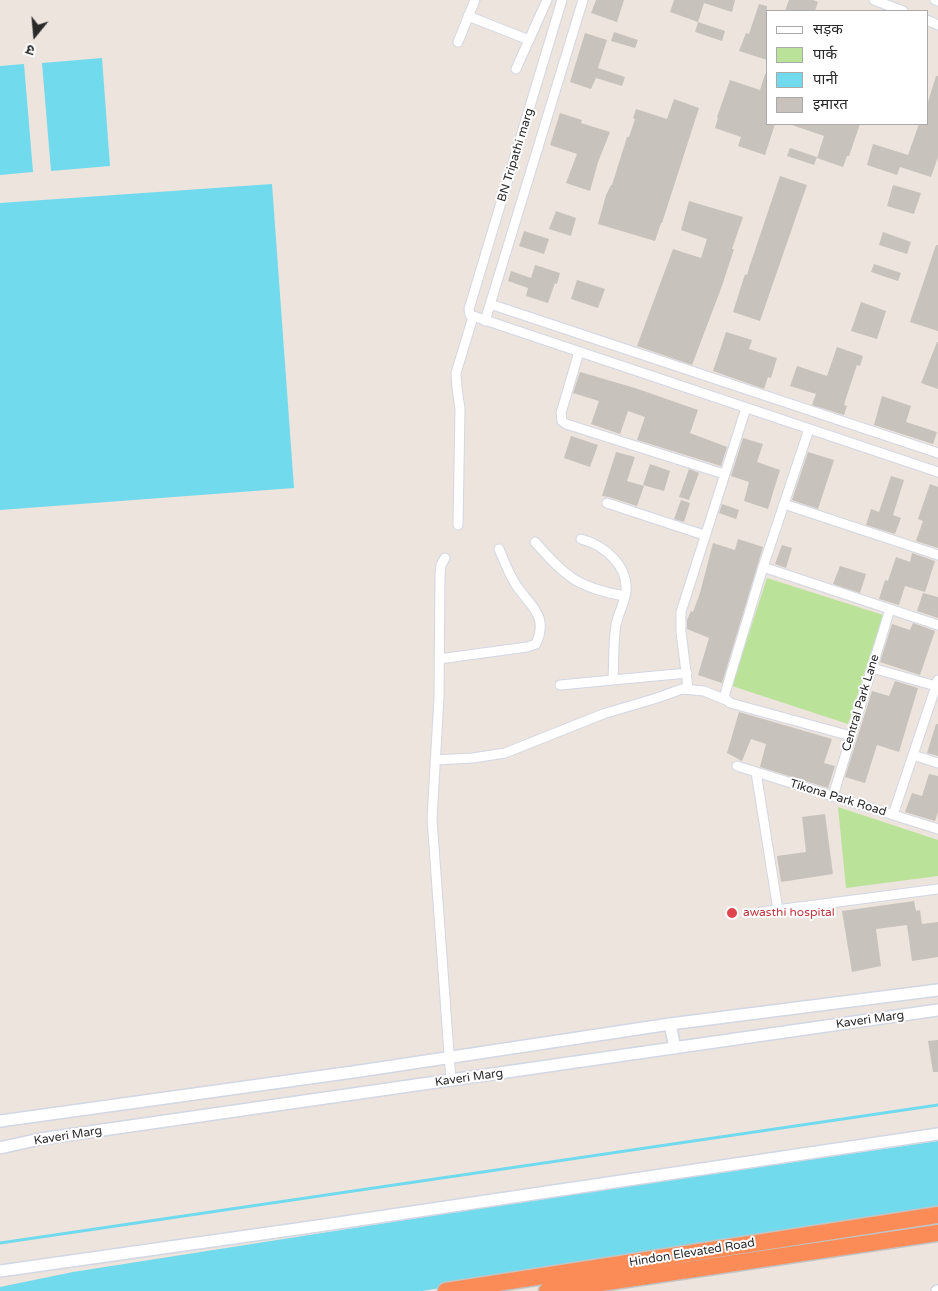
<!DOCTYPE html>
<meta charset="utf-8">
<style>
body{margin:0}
#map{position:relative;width:938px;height:1291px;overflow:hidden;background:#ece4dd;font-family:"Varela Round","Noto Sans Devanagari",sans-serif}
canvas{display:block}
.legend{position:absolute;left:766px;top:10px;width:162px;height:115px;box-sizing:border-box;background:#fff;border:1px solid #aaa;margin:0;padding:6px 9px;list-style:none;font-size:15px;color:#2a2a2a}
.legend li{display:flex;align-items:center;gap:10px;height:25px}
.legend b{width:25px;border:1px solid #aaa}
.north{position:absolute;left:10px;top:10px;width:50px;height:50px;-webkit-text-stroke:4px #fff;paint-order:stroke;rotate:197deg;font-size:14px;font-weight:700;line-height:20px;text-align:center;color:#2a2a2a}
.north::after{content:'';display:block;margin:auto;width:18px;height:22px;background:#2a2a2a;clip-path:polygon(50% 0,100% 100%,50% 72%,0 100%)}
</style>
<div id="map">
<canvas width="938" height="1291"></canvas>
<ul class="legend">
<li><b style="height:6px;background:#fff"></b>सड़क</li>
<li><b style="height:14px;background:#bae299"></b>पार्क</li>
<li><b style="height:14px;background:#71daed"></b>पानी</li>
<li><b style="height:14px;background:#c7c2bb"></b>इमारत</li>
</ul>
<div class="north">उ</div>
</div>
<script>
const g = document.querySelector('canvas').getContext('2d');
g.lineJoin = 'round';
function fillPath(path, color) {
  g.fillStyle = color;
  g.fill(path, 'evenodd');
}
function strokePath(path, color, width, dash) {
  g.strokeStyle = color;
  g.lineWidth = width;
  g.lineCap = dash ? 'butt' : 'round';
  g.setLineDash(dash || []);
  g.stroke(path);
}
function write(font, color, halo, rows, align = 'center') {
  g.font = font + ' "Varela Round",sans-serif';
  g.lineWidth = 4;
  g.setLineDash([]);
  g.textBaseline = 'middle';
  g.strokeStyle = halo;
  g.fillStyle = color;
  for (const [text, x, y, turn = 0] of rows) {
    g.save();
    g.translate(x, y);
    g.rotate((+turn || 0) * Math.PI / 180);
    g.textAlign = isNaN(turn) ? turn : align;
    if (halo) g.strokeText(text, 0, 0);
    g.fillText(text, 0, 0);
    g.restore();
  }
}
const green = new Path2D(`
 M767 578 883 615 848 724 732 686Z
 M838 807 938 840V876L846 888Z`);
const water = new Path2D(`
 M102 58 110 166 51 171 42 63Z
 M24 64 33 172 0 175V66Z
 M272 184 294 488 0 510V203Z
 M938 1141V1212L661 1252 422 1291H0V1287L73 1272 539 1199Z`);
const stream = new Path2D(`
 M0 1243 938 1105`);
const building = new Path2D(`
 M596 0H624L617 22 591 13Z
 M674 0H735L732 12 704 3 698 22 670 12Z
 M789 0H813L818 2 815 11H785Z
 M759 4 767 6V60L739 51 746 33 749 34Z
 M698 22 725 31 722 41 695 32Z
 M614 32 638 40 635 48 611 41Z
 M585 33 607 40 598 68 625 77 622 86 596 78 591 89 570 82Z
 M765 74H767V124H775L765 155 738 146 741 137 715 128 718 118 717 117 730 80 760 90Z
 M936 76H938V157L931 177 900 167 897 175 867 165 873 144 908 155 919 124H927V105Z
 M674 99 699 108 662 223H661L655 241 598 224 606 195 611 185H612L627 137H629L635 119 633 118 636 109 667 119Z
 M560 113 582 120 581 123 610 132 598 162 590 191 566 183 577 154 550 145Z
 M793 124H860L849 156H847L843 167 817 158 824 136 792 125Z
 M790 148 817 157 814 165 787 156Z
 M780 176 807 185 760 321 733 312 745 274 747 275 750 265Z
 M893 185 921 193 914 214 887 206Z
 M689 201 743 217 732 249H734L722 286 692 365 637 346 673 249 701 258 707 239 681 230Z
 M556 211 576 218 571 236 549 229Z
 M524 231 549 239 544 254 519 246Z
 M883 232 911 242 907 254 879 245Z
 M936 245H938V331L910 322Z
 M874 264 901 273 898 281 871 272Z
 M535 265 560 273 557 284 555 283 548 303 526 296 528 288 508 281 511 271 531 278Z
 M577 280 605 289 598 308 571 299Z
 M861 302 886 311 877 339 851 331Z
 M726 332 752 340 749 349 777 358 771 378 768 377 764 389 713 371Z
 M937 342H938V389L921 383Z
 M837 347 863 356 860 366 857 365 847 395 844 405 847 406 844 415 812 405 816 394 790 386 797 366 827 376Z
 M580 372 635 388 698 410 690 433 727 447 721 466 637 440 645 417 628 411 620 434 591 424 599 401 573 393Z
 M882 396 911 406 906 422 937 432 933 444 874 425Z
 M571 436 598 445 590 467 564 458Z
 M743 438 763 444 757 462 780 470 768 509 744 501 749 482 731 476Z
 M616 452 635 457 627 481 644 486 637 506 609 497 602 496Z
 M808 452 834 460 818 509 792 500Z
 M650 464 670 471 664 491 643 485Z
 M689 469 699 473 689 500 679 497Z
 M891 476 904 480 893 515 901 518 895 534 866 525 871 509 879 512Z
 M930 484 938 487V548L916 541 923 521 918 519Z
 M681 500 690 503 684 522 674 519Z
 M722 504 739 510 736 519 719 513Z
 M738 539 763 547 722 683 698 675 709 638 687 629V620L691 611 693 612 700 593 713 543 735 550Z
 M782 545 792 548 786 568 775 564Z
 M912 553 935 561 925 592 905 586 899 605 879 599 885 580 888 581 896 557 910 562Z
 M840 566 866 574 860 593 833 584Z
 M923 593 938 597V618L917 611Z
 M913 623 935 631 920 675 880 662 892 624 910 630Z
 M895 681 918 688 899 752 877 745 865 783 845 777 872 691 889 696Z
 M739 712 832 739 824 763 835 766 828 788 760 767 766 744 751 739 742 761 727 753Z
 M936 724H938V756L927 753Z
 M929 774 938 776V812L935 821 905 812 912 793 922 796Z
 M825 814 833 874 781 882 777 856 806 852 802 817Z
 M914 901 916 911 920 910 922 924 938 922V957L912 961 907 925 876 929 881 966 852 972 842 911Z
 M938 1040V1072H933L928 1041Z`);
const minor = new Path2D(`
 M562 0 469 309 470 315 938 472
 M874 0 903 11
 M935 0 938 1
 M468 16 529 40
 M927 20 938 25
 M458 42 475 0
 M516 69 547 0
 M490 304 938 453
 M485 321 583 0
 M579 352 561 413 562 421 566 424 724 474
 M809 429 763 567 724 697 730 703 851 736
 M607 503 704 535
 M784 504 938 555
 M458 525 460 409 457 388 456 373 473 317
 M581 539C604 545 628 565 626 591 625 603 618 613 616 625 613 642 614 661 613 679
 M535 542C566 577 578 588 625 596
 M445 558 441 565 440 574 439 697 432 819 451 1081
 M763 567 938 625
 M439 659 527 647 536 644C549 615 530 606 516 585 509 574 504 561 499 549
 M872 668 936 686
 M560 685 687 673
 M688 688 681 632V612L746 408
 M913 755 938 763
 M435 760 473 758 505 753 603 714 657 698 682 689 704 691 726 700
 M737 766 938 829
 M756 772 778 910
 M833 796 890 609
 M893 815 938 680
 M761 912 938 889`);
const tertiary = new Path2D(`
 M670 1024 675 1048
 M0 1121 360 1071 670 1024 938 990
 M0 1148 40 1139 938 1010
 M0 1271 318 1226 938 1134
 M937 1291H938`);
const motorway = new Path2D(`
 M446 1291 938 1215
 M547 1291 938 1233`);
const markers = [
 [732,913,6,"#e0444e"]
];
const streetNames = [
 ["BN Tripathi marg",516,155,-73],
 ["Central Park Lane",861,703,-73],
 ["Tikona Park Road",838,798,17],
 ["Kaveri Marg",870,1020,-8],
 ["Kaveri Marg",469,1078,-8],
 ["Kaveri Marg",68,1136,-9],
 ["Hindon Elevated Road",692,1253,-9]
];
const healthNames = [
 ["awasthi hospital",743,913]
];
fillPath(green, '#bae299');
fillPath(water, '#71daed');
strokePath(stream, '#71daed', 3);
fillPath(building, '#c7c2bb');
strokePath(minor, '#d2d7e3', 11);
strokePath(tertiary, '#d2d7e3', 14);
strokePath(motorway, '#c3c3c3', 19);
strokePath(minor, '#fff', 9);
strokePath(tertiary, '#fff', 11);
strokePath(motorway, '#fc8c57', 16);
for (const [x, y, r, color] of markers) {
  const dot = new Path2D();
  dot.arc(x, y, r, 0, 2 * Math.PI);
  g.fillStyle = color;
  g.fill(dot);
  strokePath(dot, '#fff', 2);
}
write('12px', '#2a2a2a', '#fff', streetNames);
write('12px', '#be3a42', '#fff', healthNames, 'left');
</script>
